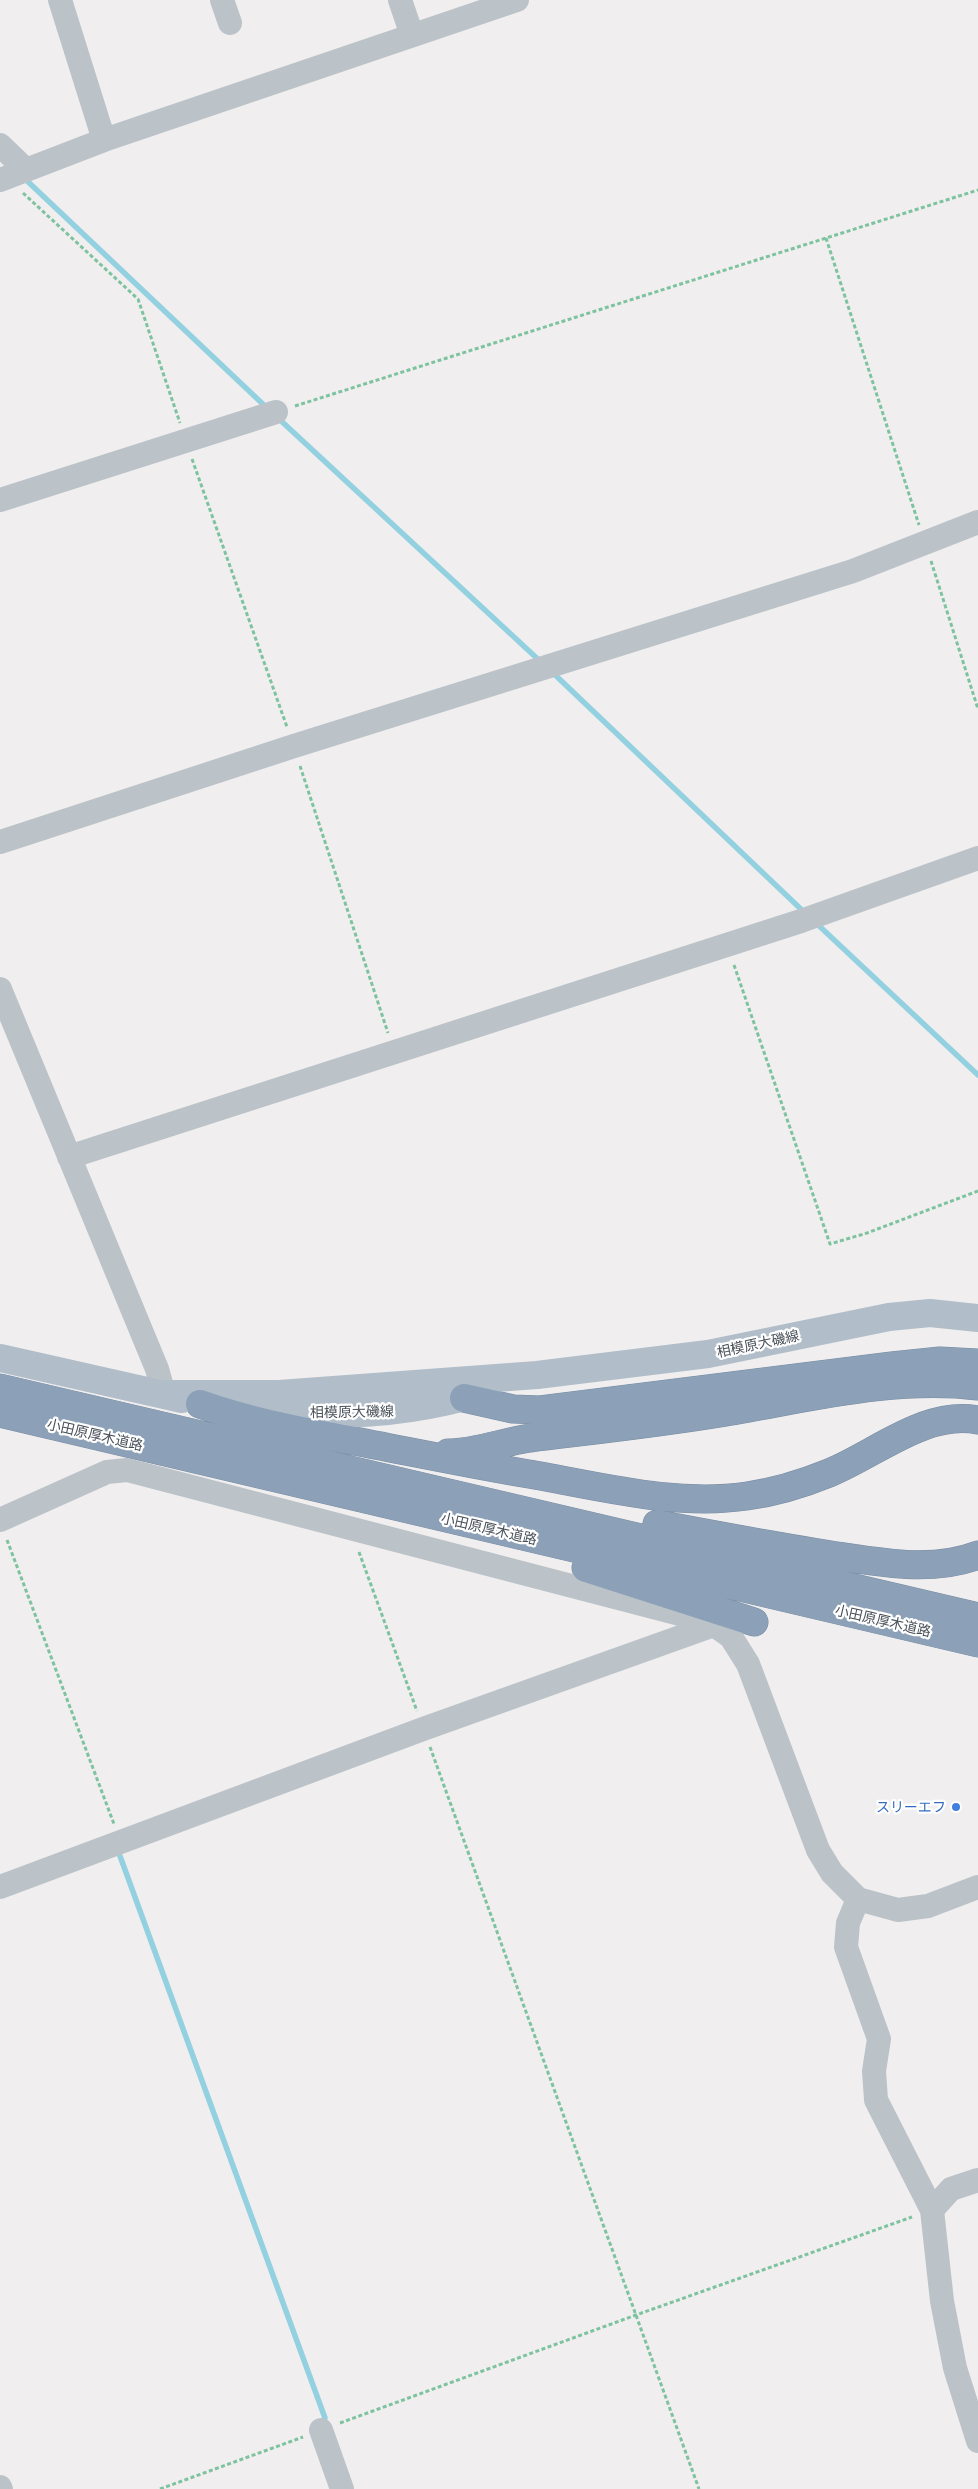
<!DOCTYPE html>
<meta charset="utf-8">
<style>
body{margin:0}
canvas{display:block;background:#f0eeee}
</style>
<canvas width="978" height="2489"></canvas>
<script>
const g = document.querySelector('canvas').getContext('2d');
g.lineJoin = 'round';
function strokePath(path, color, width, dash) {
  g.strokeStyle = color;
  g.lineWidth = width;
  g.lineCap = dash ? 'butt' : 'round';
  g.setLineDash(dash || []);
  g.stroke(path);
}
function write(font, color, halo, rows, align = 'center') {
  g.font = font + ' Commissioner,"Noto Sans JP",sans-serif';
  g.lineWidth = 4.5;
  g.setLineDash([]);
  g.textBaseline = 'middle';
  g.strokeStyle = halo;
  g.fillStyle = color;
  for (const [text, x, y, turn = 0] of rows) {
    g.save();
    g.translate(x, y);
    g.rotate((+turn || 0) * Math.PI / 180);
    g.textAlign = isNaN(turn) ? turn : align;
    if (halo) g.strokeText(text, 0, 0);
    g.fillText(text, 0, 0);
    g.restore();
  }
}
const stream = new Path2D(`
 M23 177 267 408
 M278 418 542 663
 M551 671 805 913
 M815 922 978 1075
 M120 1856 325 2418`);
const path = new Path2D(`
 M23 193 138 299 180 423
 M826 238 919 525
 M295 406 978 190
 M192 459 287 727
 M931 561 978 709
 M300 766 388 1033
 M734 965 830 1244 867 1233 978 1191
 M7 1540 114 1824
 M359 1552 417 1711
 M430 1747 699 2489
 M340 2423 636 2315 912 2217
 M160 2489 303 2437`);
const minor = new Path2D(`
 M60 0 104 140
 M222 0 230 23
 M400 0 412 35
 M0 145 25 169
 M0 180 104 140 517 0
 M0 500 276 412
 M0 842 294 746 853 571 978 522
 M0 989 157 1369 164 1394
 M69 1157 801 921 978 858
 M0 1520 107 1472 127 1470 687 1616 714 1625 731 1637 748 1664 818 1850 832 1873 858 1899 898 1910 928 1906 978 1887
 M0 1887 423 1729 714 1625
 M858 1899 848 1923 846 1947 879 2039 874 2071 876 2100 932 2210 942 2301 955 2368 978 2441
 M932 2210 951 2189 978 2180
 M321 2430 342 2489
 M0 2487 1 2489`);
const major = new Path2D(`
 M0 1358 182 1399
 M164 1394H279L537 1375 708 1354 889 1317 930 1313 978 1318
 M249 1409C328 1419 409 1415 486 1391`);
const highway = new Path2D(`
 M0 1388 978 1617
 M464 1398 513 1409 540 1410 892 1366 940 1361 978 1363
 M200 1404C251 1422 296 1430 349 1440 407 1451 465 1463 523 1473 596 1485 673 1507 747 1496 776 1492 802 1484 829 1473 876 1454 925 1410 978 1420
 M0 1413 978 1643
 M448 1453C475 1453 503 1442 530 1438 595 1430 661 1423 726 1412 809 1398 893 1376 978 1386
 M657 1524C715 1535 773 1546 831 1555 879 1562 931 1573 978 1555
 M586 1568 754 1622`);
const markers = [
 [956,1807,5,"#3f7fe0"]
];
const streetNames = [
 ["相模原大磯線",758,1344,-12],
 ["相模原大磯線",352,1412,-1],
 ["小田原厚木道路",95,1435,13],
 ["小田原厚木道路",489,1529,13],
 ["小田原厚木道路",883,1621,13]
];
const shopNames = [
 ["スリーエフ",946,1807]
];
strokePath(stream, '#94d1e0', 5.5);
strokePath(highway, '#778ca3', 29);
strokePath(path, '#7ec3a0', 3, [4, 2.5]);
strokePath(minor, '#bbc3c9', 24);
strokePath(major, '#b1beca', 28);
strokePath(highway, '#8ca1b7', 28);
for (const [x, y, r, color] of markers) {
  const dot = new Path2D();
  dot.arc(x, y, r, 0, 2 * Math.PI);
  g.fillStyle = color;
  g.fill(dot);
  strokePath(dot, '#fff', 2);
}
write('14px', '#495159', '#fff', streetNames);
write('14px', '#366cbe', '#fff', shopNames, 'right');
</script>
